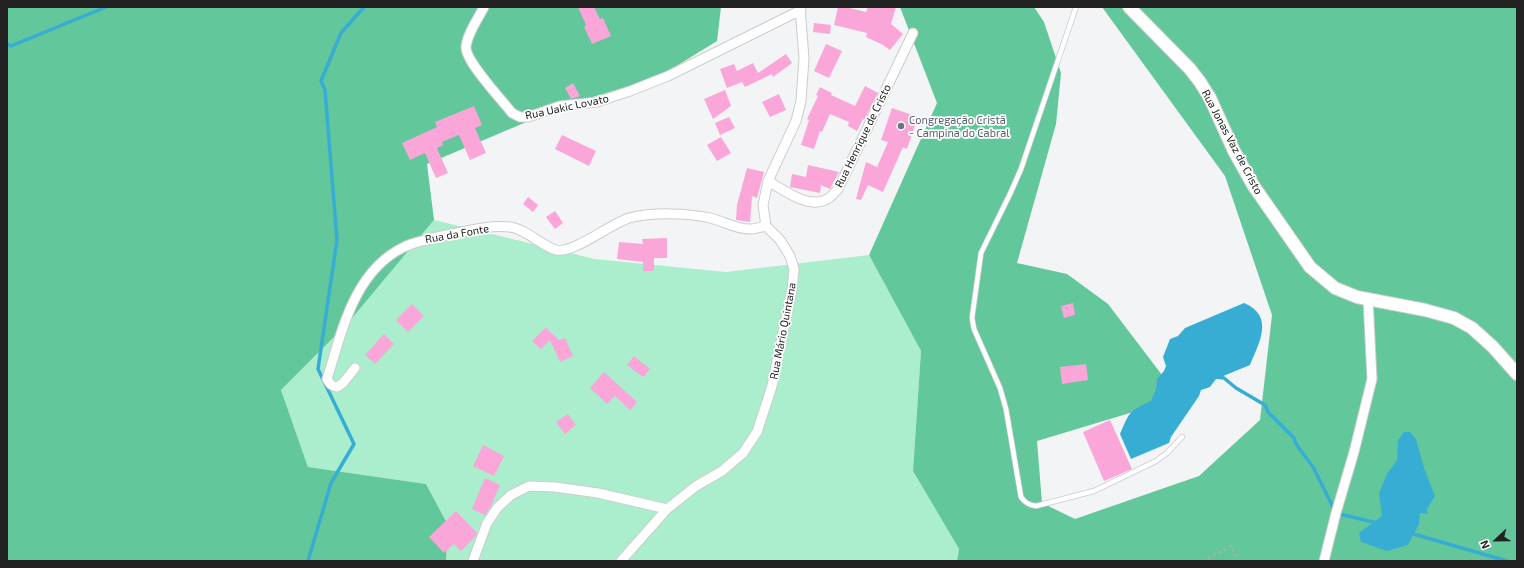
<!DOCTYPE html>
<meta charset="utf-8">
<style>
body{margin:0}
#map{position:relative;width:1524px;height:568px;overflow:hidden;background:#f3f4f6;font-family:"Exo 2",sans-serif}
canvas{display:block}
.frame{position:absolute;inset:0;border:8px solid #222223;pointer-events:none}
.north{position:absolute;left:1476px;top:520px;width:40px;height:40px;-webkit-text-stroke:3px #fff;paint-order:stroke;rotate:248deg;font-size:11px;font-weight:700;line-height:16px;text-align:center;color:#222223}
.north::after{content:'';display:block;margin:auto;width:14px;height:18px;background:#222223;clip-path:polygon(50% 0,100% 100%,50% 72%,0 100%)}
</style>
<div id="map">
<canvas width="1524" height="568"></canvas>
<div class="frame"></div>
<div class="north">N</div>
</div>
<script>
const g = document.querySelector('canvas').getContext('2d');
g.lineJoin = 'round';
function fillPath(path, color) {
  g.fillStyle = color;
  g.fill(path, 'evenodd');
}
function strokePath(path, color, width, dash) {
  g.strokeStyle = color;
  g.lineWidth = width;
  g.lineCap = dash ? 'butt' : 'round';
  g.setLineDash(dash || []);
  g.stroke(path);
}
function write(font, color, halo, rows, align = 'center') {
  g.font = font + ' "Exo 2",sans-serif';
  g.lineWidth = 3.5;
  g.setLineDash([]);
  g.textBaseline = 'middle';
  g.strokeStyle = halo;
  g.fillStyle = color;
  for (const [text, x, y, turn = 0] of rows) {
    g.save();
    g.translate(x, y);
    g.rotate((+turn || 0) * Math.PI / 180);
    g.textAlign = isNaN(turn) ? turn : align;
    if (halo) g.strokeText(text, 0, 0);
    g.fillText(text, 0, 0);
    g.restore();
  }
}
const green = new Path2D(`
 M434 220 595 259 726 272 869 255 921 351 913 471 959 549 957 561H446L448 525 426 484 308 467 281 390 348 323Z`);
const forest = new Path2D(`
 M7 7H721L717 41 657 78 569 104 427 164 434 220 348 323 281 390 308 467 426 484 448 525 446 561H7Z
 M900 7H1034L1044 22 1061 73 1056 124 1017 263 1067 274 1108 304 1162 375 1163 403 1037 441 1042 503 1075 519 1199 476 1260 420 1272 315 1225 176 1102 7H1517V561H957L959 549 913 471 921 351 869 255 937 103Z`);
const water = new Path2D(`
 M1244 303C1275 316 1259 343 1250 365L1216 379 1210 387 1201 390 1199 396 1171 437 1169 443 1131 459 1120 434C1130 411 1129 411 1151 401L1156 389 1157 379 1164 371 1166 366 1163 357 1170 339 1178 336 1185 328Z
 M1404 432H1410L1416 439 1424 468 1435 496 1427 509 1428 514 1420 513 1419 524 1408 545 1387 551 1361 542 1359 533 1382 516 1379 493 1387 474 1397 460 1398 440Z`);
const stream = new Path2D(`
 M7 44 11 46 106 7
 M1216 377 1224 378 1236 388 1265 405 1268 412 1294 438 1296 444 1313 467 1336 513 1377 523
 M1410 533 1507 561
 M308 561 331 483 354 444 318 369 337 240 325 90 321 81 341 33 364 7`);
const building = new Path2D(`
 M578 7H594L600 19 603 18 611 36 592 44 584 27 586 25Z
 M838 7H845L866 12 868 7H896L891 24 903 34 890 50 883 45 866 37 867 33 834 25Z
 M814 23 831 25 830 34 813 32Z
 M826 44 842 51 829 78 814 71Z
 M786 54 792 63 773 77 772 74 745 87 742 82 727 88 720 69 734 64 737 71 753 63 758 73Z
 M573 83 580 96 571 99 565 88Z
 M865 86 878 93 864 120 863 119 857 131 848 126 849 122 830 114 822 132 820 131 814 149 801 145 809 120 807 119 818 96 816 95 820 87 832 93 831 95 855 106Z
 M725 90 731 106 713 119 704 99Z
 M779 94 786 110 770 117 762 102Z
 M474 106 482 125 475 128 486 153 470 160 459 135 442 142 443 145 437 148 448 173 436 178 425 153 410 160 402 143 437 127 435 122Z
 M892 108 918 117 907 149 903 147 883 192 868 185 861 200 856 199 866 162 877 167 888 142 881 140Z
 M729 117 735 128 720 135 715 123Z
 M562 135 596 151 589 166 555 149Z
 M721 137 731 153 717 161 707 145Z
 M808 165 839 172 830 189 821 185 820 193 790 187 792 174 806 177Z
 M747 168 764 172 757 198 752 196 750 222 736 220 737 205Z
 M528 197 538 205 533 212 523 204Z
 M555 211 563 223 555 229 546 217Z
 M667 238V258H654V271H643V262L617 259 619 242 643 244 642 239Z
 M1073 303 1075 315 1064 318 1061 306Z
 M412 304 424 316 408 332 396 320Z
 M544 326 559 340 565 338 573 356 560 362 550 340 541 349 532 341 545 328Z
 M384 334 394 344 375 364 365 355Z
 M634 356 650 369 643 377 627 365Z
 M1086 364 1088 380 1062 384 1060 367Z
 M604 372 637 402 630 410 615 396 607 404 590 388Z
 M568 414 576 425 565 434 556 422Z
 M1110 420 1132 469 1104 481 1083 432Z
 M483 445 504 456 494 476 473 466Z
 M485 478 500 485 491 506 485 515 472 509Z
 M456 511 477 533 475 537 461 551 454 544 444 553 429 537Z`);
const path = new Path2D(`
 M1202 561 1231 546 1239 561`);
const service = new Path2D(`
 M1076 7 1021 169 1010 194 981 253 972 318 974 329 1000 388 1006 409 1021 497C1025 503 1029 505 1036 506L1094 491 1156 461 1167 453 1182 437`);
const minor = new Path2D(`
 M484 7C478 19 467 34 466 47 465 61 502 100 512 113L520 117H528L560 106 597 102 630 91 668 76 801 10
 M768 181C784 190 810 211 829 198 832 196 835 192 838 189L913 33
 M355 368 343 383 337 387C331 386 330 384 327 379 342 331 354 271 404 247 417 241 432 238 447 235 467 231 489 225 510 227 526 229 542 246 556 250 573 254 610 224 629 218 653 212 687 213 710 218 724 221 737 230 751 229 756 229 761 227 766 226
 M473 561 487 523 498 507 511 495 529 486 555 487 598 493 667 509
 M621 561 667 509 696 486 722 471 743 453 757 432 772 386 792 289 794 269 790 256 780 240 766 226 763 205 768 181 796 121 801 101 804 58 800 7
 M1324 561 1336 513 1354 452 1372 379 1368 299`);
const tertiary = new Path2D(`
 M1129 7 1190 69 1200 82 1210 98 1234 151 1253 185 1310 267 1335 288 1357 297 1425 310 1454 318 1472 328 1493 347 1517 374`);
const markers = [
 [901,126,4,"#6b7280"]
];
const streetNames = [
 ["Rua Uakic Lovato",567,107,-12],
 ["Rua Henrique de Cristo",863,136,-64],
 ["Rua Jonas Vaz de Cristo",1232,142,62],
 ["Rua da Fonte",457,234,-10],
 ["Rua Mário Quintana",783,331,-79]
];
const worshipNames = [
 ["Congregação Cristã",909,120],
 ["- Campina do Cabral",909,133]
];
fillPath(green, '#abeecd');
fillPath(forest, '#62c79b');
fillPath(water, '#38add4');
strokePath(stream, '#38add4', 3.5);
fillPath(building, '#faa6d8');
strokePath(service, '#cbccce', 6);
strokePath(minor, '#cbccce', 11);
strokePath(tertiary, '#cbccce', 14);
strokePath(path, '#afafb1', 2, [3, 3]);
strokePath(service, '#fff', 4.5);
strokePath(minor, '#fff', 9);
strokePath(tertiary, '#fff', 12);
for (const [x, y, r, color] of markers) {
  const dot = new Path2D();
  dot.arc(x, y, r, 0, 2 * Math.PI);
  g.fillStyle = color;
  g.fill(dot);
  strokePath(dot, '#fff', 1.5);
}
write('11px', '#222223', '#fff', streetNames);
write('11px', '#5b616d', '#fff', worshipNames, 'left');
</script>
